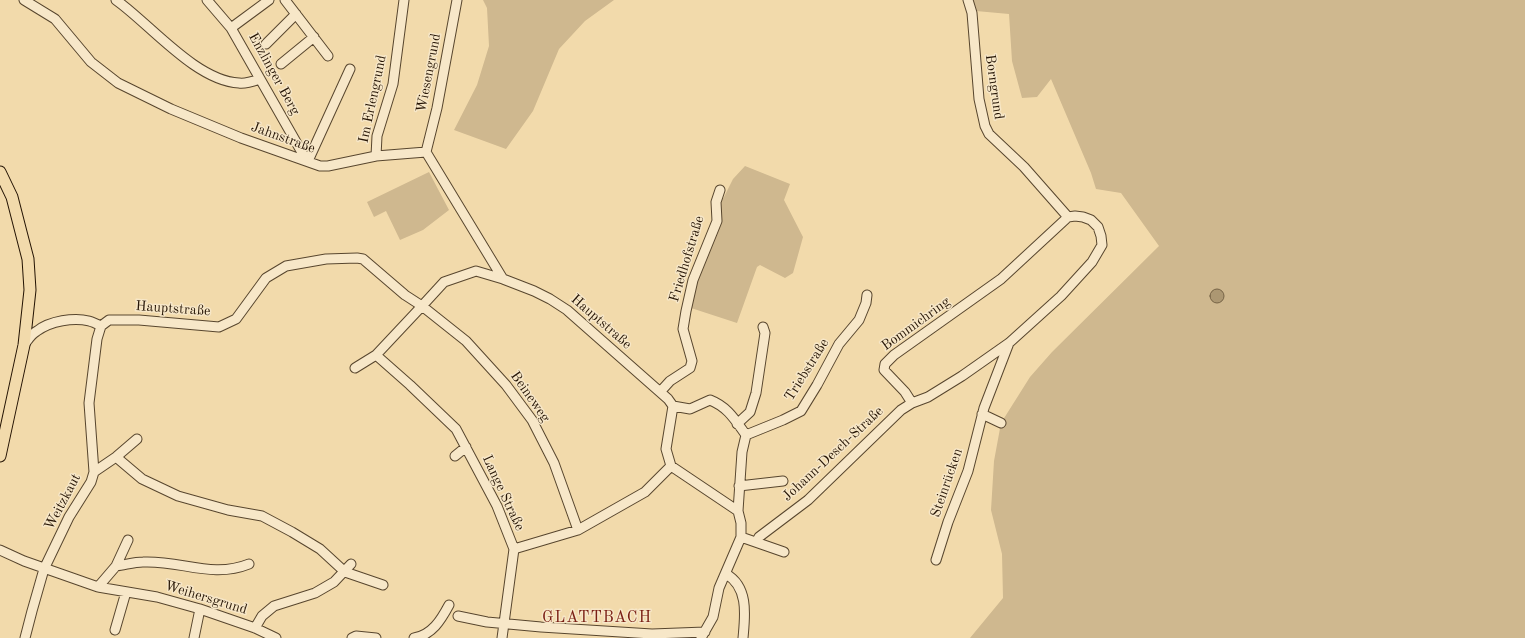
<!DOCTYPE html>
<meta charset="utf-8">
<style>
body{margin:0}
canvas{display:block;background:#f2daab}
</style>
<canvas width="1525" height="638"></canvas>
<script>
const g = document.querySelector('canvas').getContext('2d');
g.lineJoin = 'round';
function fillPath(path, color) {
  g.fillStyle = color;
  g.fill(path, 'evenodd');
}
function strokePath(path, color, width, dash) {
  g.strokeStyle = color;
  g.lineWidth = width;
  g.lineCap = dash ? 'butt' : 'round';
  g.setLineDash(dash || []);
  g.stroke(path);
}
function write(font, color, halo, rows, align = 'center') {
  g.font = font + ' "Old Standard TT",serif';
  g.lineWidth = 3;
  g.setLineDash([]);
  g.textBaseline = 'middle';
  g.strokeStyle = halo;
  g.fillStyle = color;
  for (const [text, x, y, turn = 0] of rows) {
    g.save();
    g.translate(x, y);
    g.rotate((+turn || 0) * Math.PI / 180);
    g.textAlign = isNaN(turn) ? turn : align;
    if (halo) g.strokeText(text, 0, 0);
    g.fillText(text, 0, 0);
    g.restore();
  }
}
const green = new Path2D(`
 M483 0H614L585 21 559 49 533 111 506 149 454 130 477 85 489 46 487 8Z
 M972 0H1525V638H970L1003 598 1002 554 991 510 994 461 1001 423 1030 377 1052 352 1159 246 1121 193 1096 189 1091 173 1051 79 1037 97 1022 98 1012 61 1009 14 976 11Z
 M745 166 790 184 784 200 803 237 793 273 785 278 760 265 757 267 737 323 688 307 721 216 719 203 724 197 733 179Z
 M429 172 449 210 423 230 400 240 386 211 374 217 367 202Z`);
const water = new Path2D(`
 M1210 296a7 7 0 1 1 14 0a7 7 0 1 1-14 0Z`);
const minor = new Path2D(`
 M24 0 55 19 91 62 118 83 171 109 241 138 320 166H328L376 156 426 152 503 279
 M116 0C150 24 196 81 239 83 246 84 254 81 260 79
 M207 0 231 28 304 156 310 162
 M285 0 328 56
 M968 0 972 13 979 99 985 126 989 134 1024 167 1068 217
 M231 28 269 0
 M266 44 296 14
 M281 64 314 37
 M426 152 437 108 457 0
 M376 156 377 136 393 84 404 0
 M308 161 350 69
 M1075 216 1083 217 1091 220 1098 227 1101 236 1102 245 1092 262 1061 296 1009 343 962 376 928 397 912 403 905 392 884 370 885 364 894 355 1001 279 1068 217Z
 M101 326 109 320H139L219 327 236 319 266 278 286 266 326 259 357 258 363 259 405 295 422 306 444 282 476 271 503 279 534 291 550 299 567 310 668 399 673 406 666 449 671 466 738 511
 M24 345C28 340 31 334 37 331 50 321 74 317 89 321 93 322 97 324 101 326
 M376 355 410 385 456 429 497 506 514 549 502 638
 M355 368 376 355 422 306 466 341 506 385 532 420 554 463 578 530
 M660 392 670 381 690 368 692 361 683 329 686 311 693 280 717 221 716 202 720 190
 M673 406 690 409 710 400C728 407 735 420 746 435L742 452 738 511 741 523V537L719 588 713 617 701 638
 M982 414 1001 423
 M737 424 750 412 756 393 765 333 763 327
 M746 435 783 420 801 411 817 385 839 344 859 320 866 303 867 295
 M455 456 466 447
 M116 457 142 479 178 496 228 510 262 516 292 532 320 549 345 572 383 585
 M94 472 116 457 137 439
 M739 486 783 481
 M741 537 784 552
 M756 542 759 537 808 500 901 410 912 403
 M514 549 578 530 645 492 671 466
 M0 550 24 561 98 587 157 597 200 609 255 628 276 638
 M936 560 948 522 968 471 984 408 1009 343
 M116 566 128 540
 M726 574C749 587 745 616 743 638
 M98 587 116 566C125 565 134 562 143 562 181 560 212 579 249 564
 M458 616 487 622 541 627 652 634 705 632
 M255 628 262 616 274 606 315 593 334 582 351 564
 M115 630 126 592
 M25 638 32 611 44 569 69 517 91 482 94 472 89 403 97 339 101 326
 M194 638 200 609
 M352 638 356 636 376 638
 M414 638C432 635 441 620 449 605`);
const major = new Path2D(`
 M0 172 12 197 21 232 28 259 30 290 24 345 0 456`);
const streetNames = [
 ["Wiesengrund",429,73,-79],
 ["Enzlinger Berg",274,74,61],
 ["Borngrund",994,87,82],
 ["Im Erlengrund",373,99,-78],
 ["Jahnstraße",283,138,20],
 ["Friedhofstraße",687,259,-73],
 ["Hauptstraße",173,309,4],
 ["Hauptstraße",601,322,41],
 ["Bommichring",916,324,-36],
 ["Triebstraße",807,370,-58],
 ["Beineweg",530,397,55],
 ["Johann-Desch-Straße",833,454,-43],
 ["Steinrücken",947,483,-71],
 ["Lange Straße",503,493,65],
 ["Weitzkaut",63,502,-62],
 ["Weihersgrund",206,598,17]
];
const quarterNames = [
 ["GLATTBACH",597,618]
];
fillPath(green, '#cfb88f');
fillPath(water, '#ac9772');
strokePath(water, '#766346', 1);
strokePath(minor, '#58462e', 11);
strokePath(major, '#251404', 13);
strokePath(minor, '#f7e7c8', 9);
strokePath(major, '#f2daab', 11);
write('14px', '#251404', '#f7e7c8', streetNames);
g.letterSpacing = '1px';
write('16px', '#7a1f14', '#f7e7c8', quarterNames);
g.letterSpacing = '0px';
</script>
